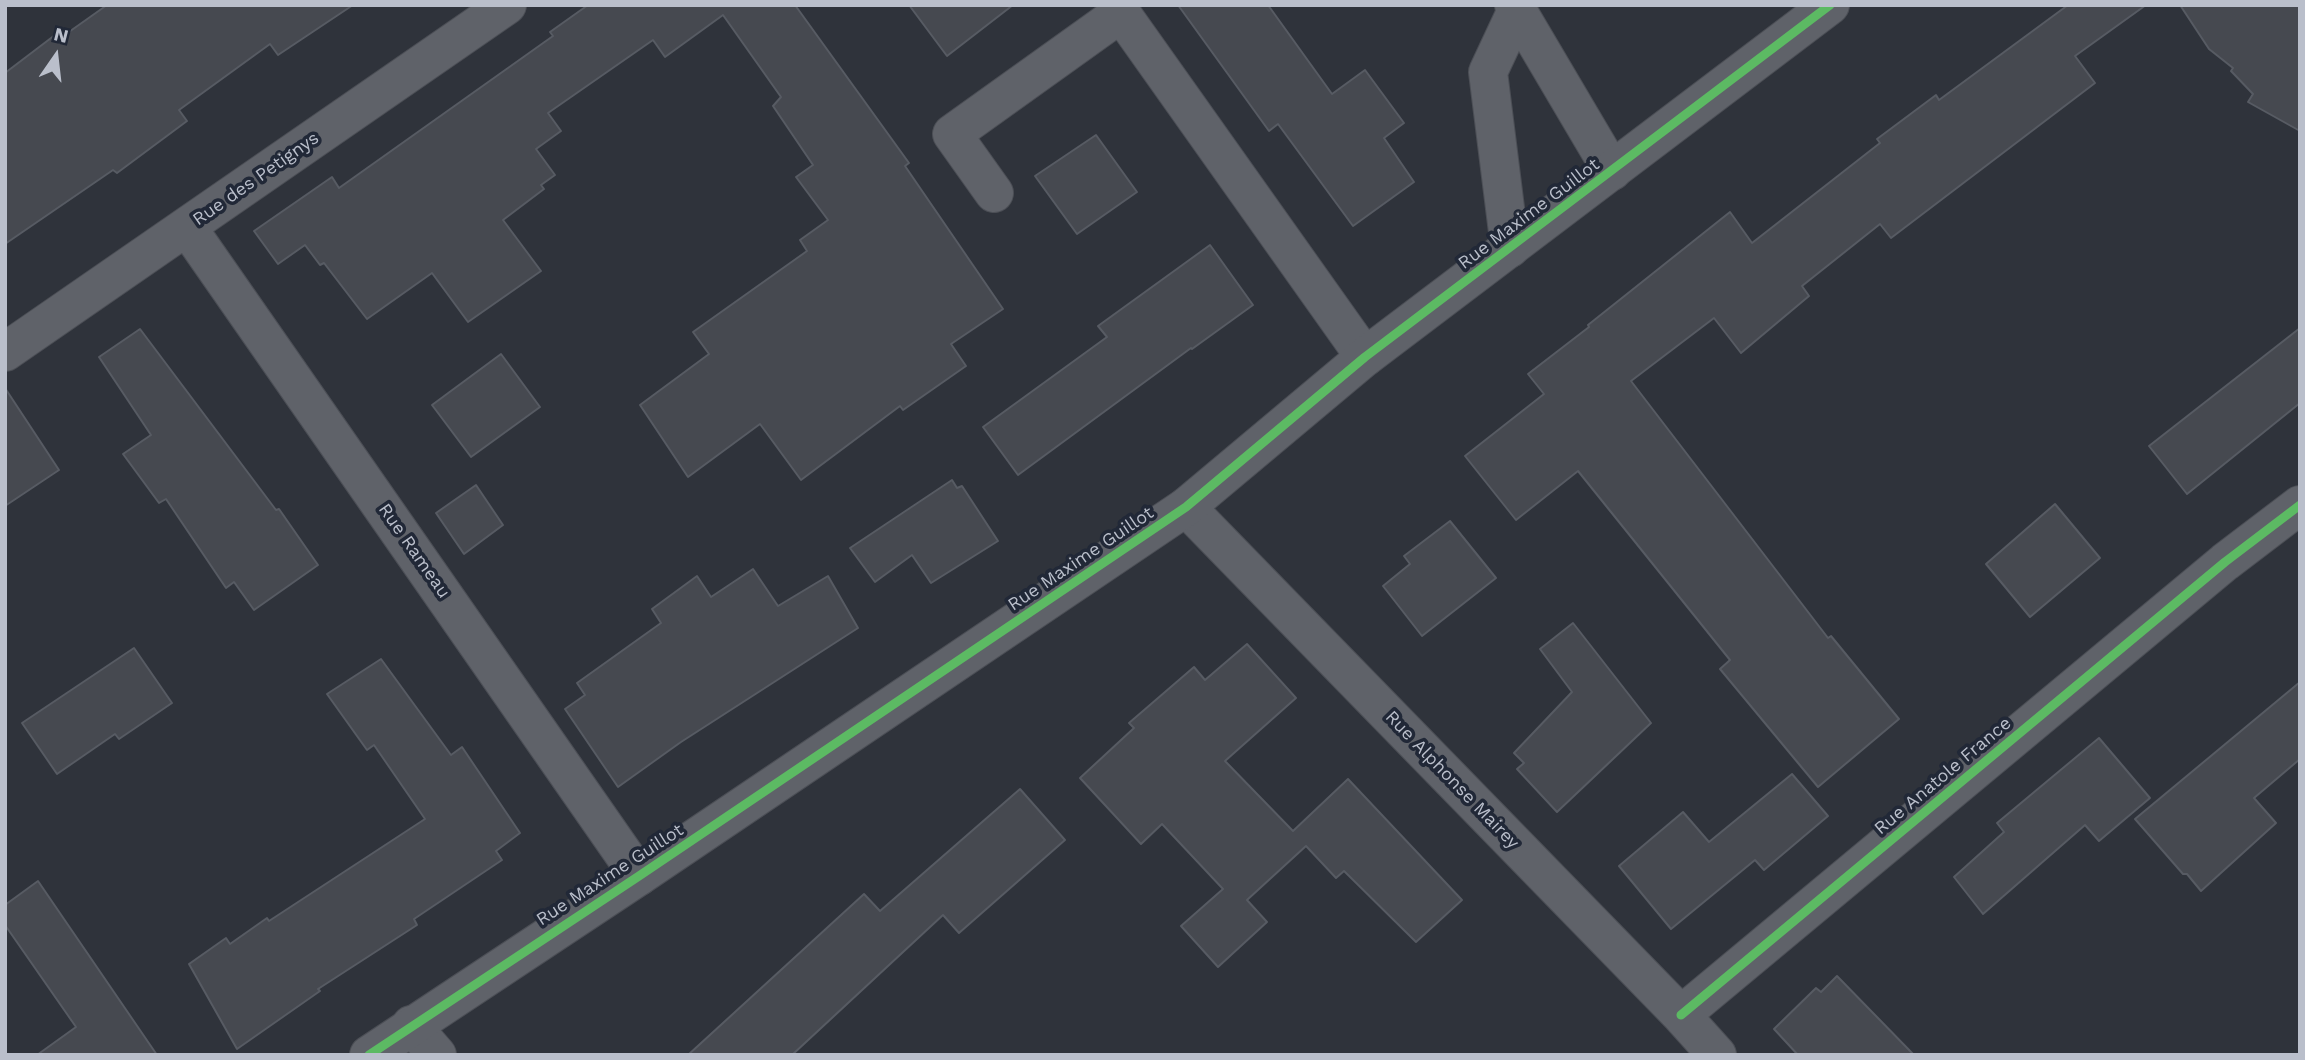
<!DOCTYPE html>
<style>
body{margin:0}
#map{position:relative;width:2305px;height:1060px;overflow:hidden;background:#2f333b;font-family:"Work Sans",sans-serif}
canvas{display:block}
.frame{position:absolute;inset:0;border:7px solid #babfcb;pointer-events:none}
.north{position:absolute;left:21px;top:21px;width:70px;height:70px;-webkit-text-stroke:5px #212837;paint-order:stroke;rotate:14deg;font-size:19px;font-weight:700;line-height:28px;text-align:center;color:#babfcb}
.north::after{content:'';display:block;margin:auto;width:24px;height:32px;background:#babfcb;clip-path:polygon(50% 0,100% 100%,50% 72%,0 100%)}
</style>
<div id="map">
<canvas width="2305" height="1060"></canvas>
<div class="frame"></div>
<div class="north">N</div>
</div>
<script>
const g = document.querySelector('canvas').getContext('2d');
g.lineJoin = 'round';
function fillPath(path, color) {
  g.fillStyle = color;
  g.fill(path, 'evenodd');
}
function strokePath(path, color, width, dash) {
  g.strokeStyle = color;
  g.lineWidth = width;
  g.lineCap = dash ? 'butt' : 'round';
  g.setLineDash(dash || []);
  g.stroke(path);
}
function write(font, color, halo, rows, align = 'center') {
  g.font = font + ' "Work Sans",sans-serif';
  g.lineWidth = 7;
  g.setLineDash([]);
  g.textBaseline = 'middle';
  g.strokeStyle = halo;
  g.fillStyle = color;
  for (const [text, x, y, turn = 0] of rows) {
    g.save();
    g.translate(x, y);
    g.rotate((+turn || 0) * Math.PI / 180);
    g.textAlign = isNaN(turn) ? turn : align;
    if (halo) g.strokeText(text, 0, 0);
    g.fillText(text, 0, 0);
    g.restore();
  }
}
const building = new Path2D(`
 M107 5H353L278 55 270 44 179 110 187 121 117 173 113 170 5 244V73L55 35 59 39Z
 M588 5H795L909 163 905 166 1003 309 951 344 966 366 903 410 900 406 801 480 760 424 688 477 640 405 709 354 693 332 807 251 800 240 828 220 796 177 813 165 773 106 781 97 723 15 665 57 653 40 548 113 561 131 536 149 555 175 541 185 544 189 503 220 541 271 468 322 432 273 367 319 324 263 320 265 305 245 278 264 254 231 332 177 339 188 553 36 550 32Z
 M909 5H1013L947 56Z
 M1178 5H1268L1332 94 1365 70 1404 123 1384 138 1414 182 1353 226 1278 124 1269 131Z
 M2068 5H2146L2075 56 2095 83 1891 238 1880 224 1802 286 1809 296 1741 353 1714 318 1631 381 1828 638 1831 636 1899 719 1818 787 1720 669 1730 660 1578 471 1516 520 1465 456 1544 394 1528 374 1589 327 1588 325 1730 212 1752 243 1880 143 1877 139 1936 95 1939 100Z
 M2180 5H2300V131L2248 102 2253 94 2231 71 2233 68 2209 49Z
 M1096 135 1137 192 1077 234 1035 176Z
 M1210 245 1253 305 1192 349 1191 348 1018 475 983 427 1107 337 1098 326Z
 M2300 328V403L2187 494 2149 446Z
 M140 329 276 510 279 509 318 565 254 610 234 582 226 588 166 499 159 503 123 454 151 435 99 357Z
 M501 354 540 407 471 457 432 405Z
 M5 388 59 470 5 506Z
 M952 480 957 488 962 486 998 541 931 583 912 555 875 582 850 548Z
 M476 485 503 525 464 554 436 513Z
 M2055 504 2100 558 2030 617 1986 564Z
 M1450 521 1496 578 1422 636 1383 586 1410 564 1404 556Z
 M753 569 778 606 828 576 858 628 681 742 618 787 565 709 585 695 577 683 661 623 652 609 697 576 711 597Z
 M1573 623 1651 723 1557 812 1517 769 1524 763 1514 753 1572 692 1540 649Z
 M1247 644 1296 698 1225 761 1293 831 1348 779 1462 900 1416 942 1344 871 1336 878 1306 846 1247 900 1267 922 1218 967 1181 926 1223 889 1162 824 1141 844 1080 778 1134 728 1129 723 1194 667 1205 680Z
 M134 648 172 703 119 739 115 734 57 774 22 723Z
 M381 659 451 755 462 747 520 833 496 851 502 860 414 919 417 925 318 989 320 991 237 1049 189 964 226 938 230 944 267 918 269 921 425 819 374 745 367 750 327 694Z
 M2300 682V759L2254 798 2276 823 2201 891 2187 874H2183L2135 819Z
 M2099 738 2150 798 2099 841 2085 825 1983 914 1954 877 2004 832 1997 823Z
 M1792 774 1828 816 1764 870 1755 860 1671 929 1619 866 1683 812 1709 842Z
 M1020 789 1065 840 959 933 943 915 792 1055H688L864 894 880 911Z
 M38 881 157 1055H37L76 1027 5 925V905Z
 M1837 976 1914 1055H1798L1774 1029 1816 988 1821 992Z`);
const minor = new Path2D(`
 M1514 5 1612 171
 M994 193 952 134 1121 13 1365 357
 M187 227 639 876
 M1510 248 1488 72 1517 10
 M5 352 507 5
 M1186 507 1681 1015 1717 1055
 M1681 1015 2225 562 2300 505
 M411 1025 437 1055`);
const tertiary = new Path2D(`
 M369 1055 639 876 1186 507 1365 357 1830 5`);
const cycleway = new Path2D(`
 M1681 1015 2225 562 2300 505
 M369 1055 639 876 1186 507 1365 357 1830 5`);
const streetNames = [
 ["Rue des Petignys",256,179,-35],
 ["Rue Maxime Guillot",1529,214,-37],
 ["Rue Rameau",414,551,55],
 ["Rue Maxime Guillot",1081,559,-34],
 ["Rue Anatole France",1943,776,-40],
 ["Rue Alphonse Mairey",1452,780,46],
 ["Rue Maxime Guillot",610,875,-33]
];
fillPath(building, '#464950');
strokePath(building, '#575b63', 2);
strokePath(minor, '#4c4f56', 40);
strokePath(tertiary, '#4c4f56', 40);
strokePath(minor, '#5f6269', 38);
strokePath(tertiary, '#5f6269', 38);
strokePath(cycleway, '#5cba63', 9);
write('18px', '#babfcb', '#212837', streetNames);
</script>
